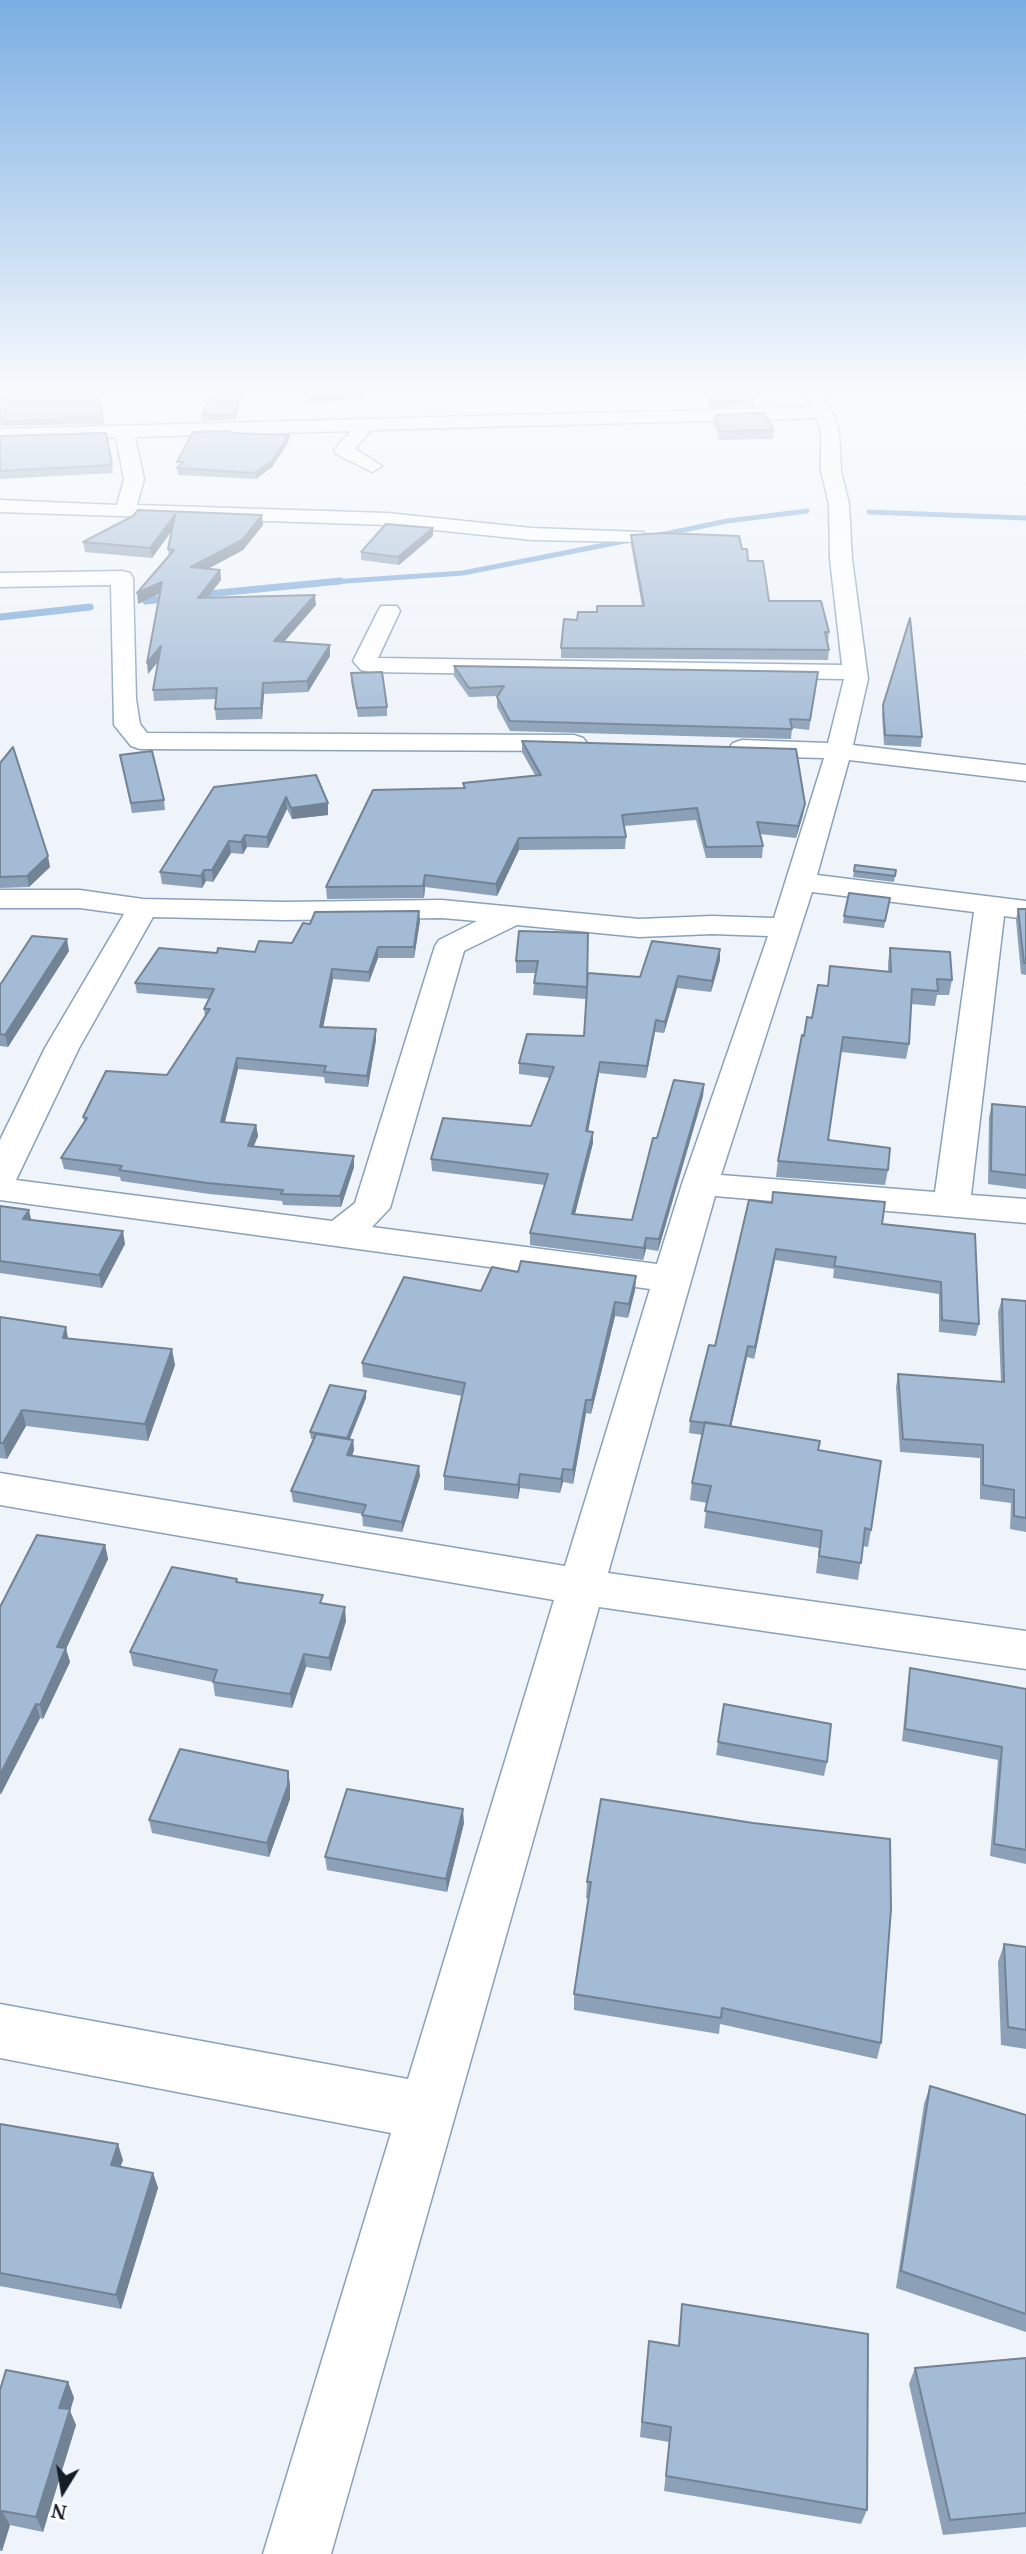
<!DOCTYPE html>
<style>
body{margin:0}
#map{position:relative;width:1026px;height:2554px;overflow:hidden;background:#eff4fa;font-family:"Noto Serif",serif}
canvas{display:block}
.north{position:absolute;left:28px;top:2456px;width:70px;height:70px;-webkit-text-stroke:5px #fff;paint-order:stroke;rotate:191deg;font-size:19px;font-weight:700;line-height:28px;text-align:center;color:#141d26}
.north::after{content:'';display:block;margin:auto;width:24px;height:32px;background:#141d26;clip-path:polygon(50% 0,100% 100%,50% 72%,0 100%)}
</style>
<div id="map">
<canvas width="1026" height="2554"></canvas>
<div class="north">N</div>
</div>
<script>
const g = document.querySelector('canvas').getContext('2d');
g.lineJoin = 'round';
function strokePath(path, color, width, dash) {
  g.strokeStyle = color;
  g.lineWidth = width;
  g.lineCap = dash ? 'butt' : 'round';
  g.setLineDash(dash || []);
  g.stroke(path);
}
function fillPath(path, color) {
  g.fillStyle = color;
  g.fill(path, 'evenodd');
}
const streamFar1 = new Path2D(`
 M869 512 1026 518
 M655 536 727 521 807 511
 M317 583 463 573 635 539`);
const stream = new Path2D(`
 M197 595 340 581
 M146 601 171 598
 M0 617 90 607`);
const street = new Path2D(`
 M0 393H11L6 400 0 401Z
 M804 393H822L836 420 839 433 841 471 849 504 852 559 868 679 853 745 1026 765V781L849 760 817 875 1026 901V919L1004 916 971 1195 1026 1199V1223L715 1196 608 1573 1026 1631V1669L599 1607 331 2554H263L391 2133 0 2058V2004L408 2079 554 1600 0 1505V1473L565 1566 650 1289 0 1200V1140L45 1048 124 914 80 908H0V890H80L143 899 284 902 442 900 639 919 712 916 774 918 824 758 742 756 733 753 729 748 733 743 742 740 828 743 844 679 369 672 361 670 353 661 378 611 381 606H397L400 611 378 658 842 665 830 559 829 504 821 471V433L817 418 371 430 355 449 382 466 372 472 336 454 334 450 351 431 135 437 144 479 137 505 387 513 532 528 643 532 646 536 643 540 636 542 532 540 387 525 0 512V500L117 505 124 479 116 437 0 441V429L811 407ZM812 892 974 912 935 1192 721 1175ZM153 917 284 920 442 918 477 921 439 940 435 946 355 1203 332 1221 16 1180 79 1048ZM517 925 639 937 712 934 768 936 682 1184 657 1264 372 1227 390 1208 464 951Z
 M122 571 130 573 133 578 136 699 140 724 147 733 574 735 583 738 587 743 583 748 574 751 140 749 131 746 114 725 111 585 0 587V573Z`);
const wall = new Path2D(`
 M10 393H243L235 420 202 421V415L213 394H98L104 424 1 426 0 406Z
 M361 393 362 399 306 402V396Z
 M705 393H750L754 400 753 406 709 407Z
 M715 415 774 430 773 439 719 440 714 423Z
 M230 433 289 435V441L272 467 256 479 178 475 177 468Z
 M0 436 112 465 113 473 0 479Z
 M133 516 263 525 243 550 208 569 220 570 221 580 207 598 316 605 284 642 330 645V656L308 692 264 694 262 719 216 720 215 709 216 699 154 701 153 690 158 662 148 674 160 594 138 604 169 556 168 549 172 530 152 558 85 552 83 542Z
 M631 535 742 549 769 601 829 632 828 642 829 650 828 660 561 658V648L577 620 596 612 597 606H642L631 545Z
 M433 536 399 565 361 560V552Z
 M454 666 818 672 809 730 792 728 791 739 510 731 497 707V697L498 696 469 697 454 676Z
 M351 673 387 707V716L358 717 351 682Z
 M883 705 922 737 921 747 884 745 882 715Z
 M522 741 803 815 796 838 760 834 763 846 762 858H706L696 820 624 826 626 837 625 849 519 850 497 896 425 887 424 898 327 899 326 887 463 788V783L535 775 522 752Z
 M120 755 164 800 165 810 132 813Z
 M0 763 50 867 29 887 0 888Z
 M316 775 328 815 292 819 287 809 268 848 247 847 243 854 231 853 213 882 206 881 202 888 162 884 160 872Z
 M855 865 896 870 894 882 853 877Z
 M890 898 884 928 843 923 844 916Z
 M1018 909H1026V975L1021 974 1016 920Z
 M420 921 414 958H378L369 982 333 979 323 1027 376 1029V1040L368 1087 325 1083 324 1077 238 1069 225 1122 256 1125 258 1136 253 1147 354 1167 341 1207 283 1205 282 1201 209 1194 121 1181 120 1177 64 1169 61 1158 84 1121 83 1117 167 1075 205 1017 204 1009 209 999 137 993 135 983 217 953 255 952 292 943 310 924Z
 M588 933 586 999 533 995 534 983 535 973H516V961Z
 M890 948 952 980 949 995H937L935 1006 911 1004 909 1044 906 1059 841 1052 828 1140 888 1170 885 1185 776 1177 778 1161 804 1036 828 986 888 971V963Z
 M720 949V960L711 992 677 988 664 1033 655 1032 646 1078 599 1073 588 1131 593 1143 575 1214 632 1220 657 1138 704 1084 703 1096 658 1251 646 1249 643 1260 530 1245V1233L545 1185 432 1171 431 1159 531 1126 550 1078 519 1074V1063L584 1036 640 977Z
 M69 951 8 1047 0 1046V985Z
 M992 1104 1026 1107V1189L988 1184 989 1117Z
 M749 1200 882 1224 975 1234 979 1324 976 1336 939 1332V1294L833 1278 834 1269 775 1260 754 1359 747 1357 731 1427 818 1450 871 1530 868 1547 863 1546 858 1580 816 1573 819 1548 704 1528 707 1503 690 1500 692 1483 702 1435 689 1433 690 1421 715 1346Z
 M0 1206 31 1220 125 1244 102 1288 0 1273Z
 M518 1272 636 1276 635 1290 628 1318 615 1316 591 1414 586 1413 573 1484 563 1482 560 1493 520 1488 518 1499 444 1490V1476L462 1396 363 1377 362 1363 481 1291Z
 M1002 1299 1026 1301V1532L1010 1529 1011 1503 980 1499V1458L900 1452 896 1387 898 1374 1001 1382 998 1312Z
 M0 1317 68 1338 175 1365 148 1441 26 1426 7 1459 0 1458Z
 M366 1398 350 1439 353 1440 354 1450 352 1456 420 1476 402 1532 363 1526 362 1514 293 1502 291 1491 314 1439H311L310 1432Z
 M105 1545 108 1559 66 1649 70 1662 43 1719 40 1718 1 1794H0V1607Z
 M238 1582 324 1604 346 1621 331 1671 306 1667 292 1708 215 1696 213 1682 133 1666 130 1652Z
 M910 1668 1026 1689V1864L990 1856 998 1760 902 1741 908 1681Z
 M724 1704 827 1762 824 1776 716 1755Z
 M288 1771 290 1785V1799L269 1857 152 1833 149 1820Z
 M601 1799 881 2043 877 2059 720 2024 719 2034 574 2010V1994L589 1899 586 1898 587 1882Z
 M464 1823 447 1892 327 1870 325 1857Z
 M1004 1944 1026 1947V2049L1001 2045 998 1962Z
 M930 2086 1026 2115V2332L896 2288 924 2104Z
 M0 2124 123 2160 120 2167 153 2173 158 2188 121 2309 0 2286Z
 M682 2304 867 2510 861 2524 664 2491 669 2442 640 2437 647 2357 649 2341 678 2346Z
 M1026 2358V2527L943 2535 909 2384 915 2368Z
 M68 2382 74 2398 70 2411 76 2425 43 2532 10 2525 2 2551H0V2390Z`);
const shadedWall = new Path2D(`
 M241 393H243L235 420V414Z
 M289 435V441L272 467 256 479 255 473Z
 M175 515 176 525 152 558 150 548Z
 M262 515 263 525 243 550 192 577 191 567Z
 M433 528V536L399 565 398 557Z
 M220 570 221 580 199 608 198 598Z
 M162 582 163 592 138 604 137 593Z
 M315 595 316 605 275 652 274 641Z
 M330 645V656L308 692 307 681Z
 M161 646 162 656 148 674 147 663Z
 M263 683 264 694 262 719 261 708Z
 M286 797 287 809 268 848 267 837Z
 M328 803V815L292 819 291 808Z
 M805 804 803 815 796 838 798 826Z
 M245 835 247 847 243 854 241 842Z
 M519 838V850L497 896 496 884Z
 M229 841 231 853 213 882 212 870Z
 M48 856 50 867 29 887 27 876Z
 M204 870 206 881 202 888 201 876Z
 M425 875V887L424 898 423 886Z
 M419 911 420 921 414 958V947Z
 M67 939 69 951 8 1047 5 1035Z
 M378 947V958L369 982V972Z
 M720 949V960L711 992 712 981Z
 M332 969 333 979 321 1038 320 1027Z
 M678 976 677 988 664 1033 665 1022Z
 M656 1020 655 1032 646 1078 647 1066Z
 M376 1029V1040L368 1087 367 1076Z
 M237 1058 238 1069 222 1133 221 1122Z
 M600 1062 599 1073 586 1143V1131Z
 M704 1084 703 1096 658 1251 659 1239Z
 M256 1125 258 1136 249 1158 248 1146Z
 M593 1132V1143L572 1226V1214Z
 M354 1156V1167L341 1207 340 1196Z
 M29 1210 32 1223 23 1219Z
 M123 1231 125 1244 102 1288 99 1275Z
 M646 1238V1249L643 1260 644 1248Z
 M776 1249 775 1260 754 1359 755 1347Z
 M636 1276 635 1290 628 1318 629 1304Z
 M615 1302V1316L591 1414 592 1400Z
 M66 1327 69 1343 63 1338Z
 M748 1346 747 1357 728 1440 730 1428Z
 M172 1349 175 1365 148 1441 145 1424Z
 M366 1391V1398L347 1445V1438Z
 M586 1400V1413L573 1484V1470Z
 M22 1410 26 1426 7 1459 3 1443Z
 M353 1440 354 1450 348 1466 347 1455Z
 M419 1466 420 1476 402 1532V1522Z
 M563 1469V1482L560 1493 561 1479Z
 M520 1474V1488L518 1499V1485Z
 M105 1545 108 1559 66 1649 70 1662 43 1719 40 1705 57 1647Z
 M345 1607 346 1621 331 1671 329 1658Z
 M304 1654 306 1667 292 1708 290 1694Z
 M36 1704 40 1718 1 1794 0 1790V1775Z
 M288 1771 290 1785V1799L269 1857 267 1843Z
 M463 1809 464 1823 447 1892 446 1879Z
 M118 2144 123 2160 116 2180 111 2165Z
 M153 2173 158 2188 121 2309 116 2295Z
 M68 2382 74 2398 70 2411 76 2425 43 2532 36 2517 59 2408Z
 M2 2511 10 2525 2 2551 0 2547V2518Z`);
const building = new Path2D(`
 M10 393H98L103 418 0 421 1 417H0V406Z
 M213 393H241L235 414 202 415Z
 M306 393H353L306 396Z
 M707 393H750L754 400 710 401Z
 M764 413 774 430 720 431 715 415Z
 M230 431 229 433 289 435 272 461 255 473 177 468 183 462H177L193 432Z
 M106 433 112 465 0 471V436Z
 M138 510 262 515 242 540 191 567 220 570 198 598 315 595 274 641 330 645 307 681 263 683 261 708 215 709 217 688 153 690 161 646 147 663 162 582 137 593 174 550 168 549 175 515 150 548 83 542 133 516Z
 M386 524 433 528 398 557 361 552Z
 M664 533 739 536 742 549H747L748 561H763L769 601H821L829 632H825L829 650 561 648 564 619 577 620 578 612H597V606H644L631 535Z
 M910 618 922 737 885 735 883 705Z
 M454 666 818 672 810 720 790 719 792 729 510 721 497 697 504 686 469 688Z
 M382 672 387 707 357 708 351 673Z
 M522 741 796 749 805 804 798 826 757 822 763 846 706 847 697 808 622 815 626 837 519 838 496 884 425 875 423 886 326 887 373 790 465 788 463 783 541 775Z
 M13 747 48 856 27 876 0 877V763Z
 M152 751 164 800 131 803 120 755Z
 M316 775 328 803 291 808 286 797 267 837 245 835 241 842 229 841 212 870H204L201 876 160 872 214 787Z
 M855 865 896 870 895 876 854 871Z
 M849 893 890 898 885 921 844 916Z
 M1018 909H1026V963H1024Z
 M419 911 414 947H378L369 972 332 969 320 1027 376 1029 367 1076 324 1072 326 1066 237 1058 221 1122 256 1125 248 1146 354 1156 340 1196 281 1194 283 1190 207 1183 119 1170 122 1166 61 1158 87 1118 83 1117 106 1071 167 1075 210 1009H204L214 989 135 983 159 948 217 953 218 948 255 952 259 941 292 943 303 923 310 924 315 912Z
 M519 931 588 933 587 987 534 983 538 961H516Z
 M32 936 67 939 5 1035 0 1034V985Z
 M652 941 720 949 712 981 678 976 665 1022 656 1020 647 1066 600 1062 586 1131 593 1132 572 1214 632 1220 653 1138H657L674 1080 704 1084 659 1239 646 1238 644 1248 530 1233 548 1174 431 1159 443 1118 531 1126 554 1067 519 1063 527 1034 584 1036 588 973 640 977Z
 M890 948 950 952 952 980 937 979 938 991 912 989 909 1044 843 1037 828 1140 890 1148 888 1170 778 1161 802 1035 804 1036 807 1017 812 1018 818 985 828 986 830 966 891 972Z
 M992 1104 1026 1107V1175L991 1171Z
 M773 1192 885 1202 882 1224 975 1234 979 1324 942 1320 941 1282 834 1266 836 1257 776 1249 755 1347 748 1346 730 1426 690 1421 709 1345 715 1346 749 1200 772 1203Z
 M0 1206 29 1210 23 1219 123 1231 99 1275 0 1261Z
 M521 1261 636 1276 629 1304 615 1302 592 1400H586L573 1470 563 1469 561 1479 520 1474 518 1485 444 1476 465 1383 362 1363 404 1277 481 1291 492 1267 518 1272Z
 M1002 1299 1026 1301V1518L1014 1516V1490L983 1485V1445L903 1439 898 1374 1004 1382Z
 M0 1317 66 1327 63 1338 172 1349 145 1424 22 1410 3 1443H0Z
 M330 1385 366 1391 347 1438 310 1432Z
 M705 1422 820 1441 818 1450 881 1461 871 1530 865 1528 861 1563 819 1556 822 1531 705 1511 711 1486 692 1483Z
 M316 1434 353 1440 347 1455 419 1466 402 1522 362 1515 366 1505 291 1491Z
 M37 1535 105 1545 57 1647 66 1648 40 1705 36 1704 0 1775V1607Z
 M172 1567 237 1579 236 1582 323 1595 320 1603 345 1607 329 1658 304 1654 290 1694 213 1682 217 1670 130 1652Z
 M910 1668 1026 1689V1850L994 1844 1002 1747 905 1729Z
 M724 1704 831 1724 827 1762 718 1742Z
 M180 1749 288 1771V1785L267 1843 149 1820Z
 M347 1789 463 1809 446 1879 325 1857Z
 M601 1799 753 1823 890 1839 891 1909 881 2043 722 2008 721 2018 574 1994 591 1882H587Z
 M1004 1944 1026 1947V2030L1008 2027Z
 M930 2086 1026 2115V2314L901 2271Z
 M0 2124 118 2144 111 2165 153 2173 116 2295 0 2273Z
 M682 2304 868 2334 867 2510 666 2476 671 2427 642 2422 649 2341 679 2346Z
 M1026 2358V2513L950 2520 915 2368Z
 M6 2370 68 2382 59 2408 70 2409 36 2517 2 2511 0 2518V2390Z`);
strokePath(streamFar1, '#75a5d8', 5);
strokePath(stream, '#75a5d8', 7);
strokePath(street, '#8aa1bb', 3);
fillPath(street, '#fff');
fillPath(wall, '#8ca1b7');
fillPath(shadedWall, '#728395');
fillPath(building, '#a3bbd5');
strokePath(building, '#728395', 2);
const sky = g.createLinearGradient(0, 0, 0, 751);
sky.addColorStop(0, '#7aaee2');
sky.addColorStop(0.52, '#f8fafd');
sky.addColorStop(1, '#f8fafd00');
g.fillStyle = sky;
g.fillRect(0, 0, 1026, 751);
</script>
